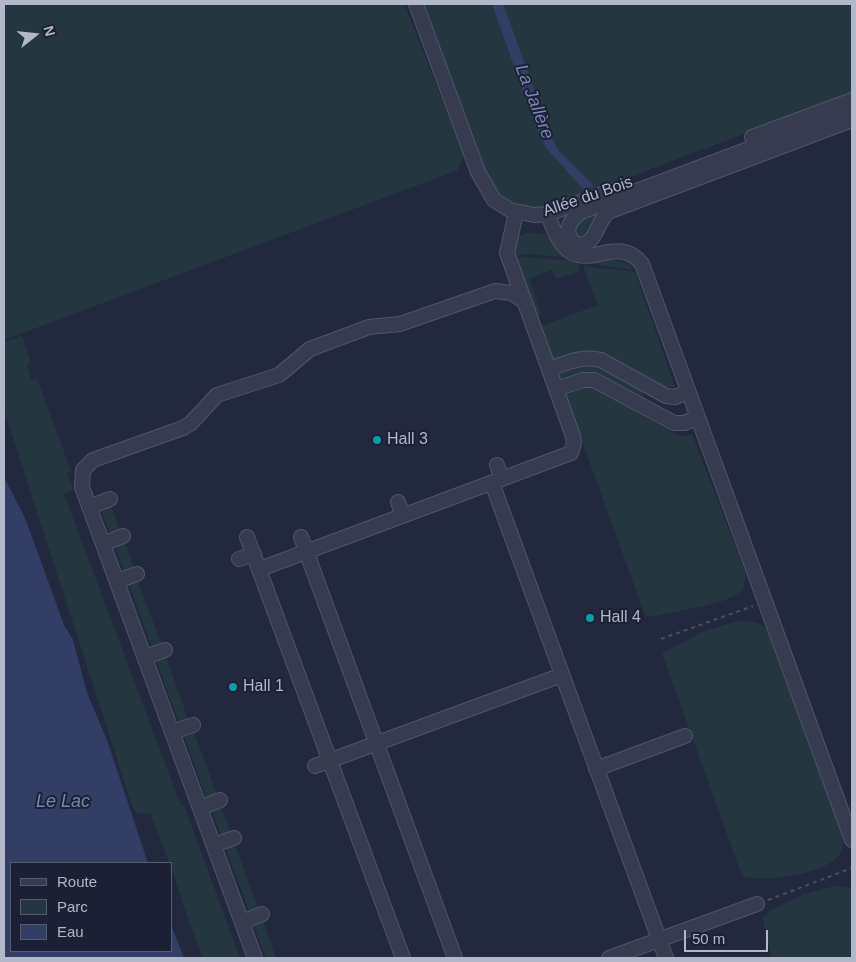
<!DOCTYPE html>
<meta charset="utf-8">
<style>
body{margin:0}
#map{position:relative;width:856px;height:962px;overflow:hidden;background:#22293f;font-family:Arial,sans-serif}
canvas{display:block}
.frame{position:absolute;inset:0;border:5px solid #b2b7ca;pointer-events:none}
.legend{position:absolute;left:10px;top:862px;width:162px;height:90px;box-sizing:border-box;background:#1b2034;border:1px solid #575c70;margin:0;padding:6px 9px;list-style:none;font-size:15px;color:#b2b7ca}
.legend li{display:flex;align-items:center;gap:10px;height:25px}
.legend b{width:25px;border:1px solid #575c70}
.north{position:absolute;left:10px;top:10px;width:50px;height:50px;-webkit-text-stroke:4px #1b2034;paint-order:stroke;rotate:74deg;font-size:14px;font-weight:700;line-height:20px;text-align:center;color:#b2b7ca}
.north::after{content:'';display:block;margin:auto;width:18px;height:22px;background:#b2b7ca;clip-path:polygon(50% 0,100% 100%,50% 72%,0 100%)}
.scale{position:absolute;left:684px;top:930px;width:84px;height:22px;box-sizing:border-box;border:2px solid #b2b7ca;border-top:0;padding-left:6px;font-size:15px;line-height:18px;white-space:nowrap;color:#b2b7ca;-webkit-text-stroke:4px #1b2034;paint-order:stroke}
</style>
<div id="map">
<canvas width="856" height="962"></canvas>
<div class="frame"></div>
<ul class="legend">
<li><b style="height:6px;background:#363b4f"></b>Route</li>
<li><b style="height:14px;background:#243740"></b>Parc</li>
<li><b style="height:14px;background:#333e66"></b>Eau</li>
</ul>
<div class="north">N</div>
<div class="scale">50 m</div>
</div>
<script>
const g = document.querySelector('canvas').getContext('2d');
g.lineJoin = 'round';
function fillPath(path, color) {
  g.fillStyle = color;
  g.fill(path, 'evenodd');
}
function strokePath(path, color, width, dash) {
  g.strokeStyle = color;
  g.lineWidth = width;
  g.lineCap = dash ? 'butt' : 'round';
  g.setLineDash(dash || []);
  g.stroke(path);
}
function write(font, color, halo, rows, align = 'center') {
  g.font = font + ' Arial,sans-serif';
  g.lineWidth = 4;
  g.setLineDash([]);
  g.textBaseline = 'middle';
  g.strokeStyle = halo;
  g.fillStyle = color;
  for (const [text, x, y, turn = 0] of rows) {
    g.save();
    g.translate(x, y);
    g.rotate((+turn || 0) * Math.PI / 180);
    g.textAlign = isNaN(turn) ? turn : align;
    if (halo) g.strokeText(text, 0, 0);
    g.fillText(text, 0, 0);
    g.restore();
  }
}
const green = new Path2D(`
 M4 4H404L464 155 458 170 4 340Z
 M423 4H852V93L553 206 534 210 503 201 489 182Z
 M599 211C593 220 592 232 584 238L575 235V227L588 213Z
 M526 233 546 234 557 250 566 257 527 254 513 257 518 238Z
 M521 257 567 260 578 264 580 271 556 279 552 270 529 279 541 314 537 316 515 259Z
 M611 259 626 263 635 270 580 262Z
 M583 266 635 272 675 387H665L608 354C588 347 572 353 552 360L540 325H545L598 305Z
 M22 336 31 363 27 365 31 380 37 378 71 471 67 473 73 490 64 494 181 806H184L240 958H203L183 904 171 863H169L151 814 138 813 133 808 4 410V342Z
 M585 365C605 365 627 380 643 392L644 398 590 371 560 379 559 375 562 371Z
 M587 386 595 388 676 435 685 436 692 434 745 572C745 578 746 586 741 591 728 605 671 611 651 617L645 615 565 394Z
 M111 506 120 531 110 533 101 509Z
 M125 543 134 568 124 571 116 549Z
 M138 582 161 643 152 647 129 585Z
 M738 621 756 622 766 628 842 836C842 841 844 847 841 852 831 874 763 883 742 876L662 653 702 632Z
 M166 657 188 719 179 722 156 660Z
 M194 732 217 795 206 797 184 736Z
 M221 807 230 832 221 835 213 813Z
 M235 845 258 908 249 911 226 849Z
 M834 886 852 888V958H772L762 917 769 914 768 911 805 894Z
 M263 921 276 958H266L253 924Z`);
const water = new Path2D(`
 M492 4H503L553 140 559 151 594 186 584 190 546 148 535 125Z
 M4 477 25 518 64 625 73 640 87 693 107 740 148 863H11V951H171V925L184 958H4Z`);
const path = new Path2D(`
 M661 639 753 606
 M768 900 852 868`);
const minor = new Path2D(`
 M416 4 478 172 494 200 510 210 534 215 548 214 613 190
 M852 110 581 212C569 221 563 231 574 243 595 251 596 223 608 212L852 120
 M752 137 852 100
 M548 214C573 296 611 225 642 264L852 840
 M549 369C566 363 582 355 601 360L666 396 675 397 687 392
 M556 389 583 380H594L674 423H684L697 418
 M497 465 502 479
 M492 483 666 958
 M398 502 403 516
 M89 507 110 499
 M247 537 403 958
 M301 537 455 958
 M103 544 123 536
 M239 559 254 554
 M260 569 571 453 574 443 573 436 507 253 516 213
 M117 581 137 574
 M145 657 165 650
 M172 732 193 725
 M315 766 562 675
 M596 769 685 736
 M200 808 220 800
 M214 845 234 838
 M242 922 262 914
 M255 958 82 487 83 470 93 460 183 428 191 423 217 395 279 375 310 349 369 327 400 324 495 291 512 293 524 301
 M609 958 757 904`);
const markers = [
 [377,440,5,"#0f9aa8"],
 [590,618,5,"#0f9aa8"],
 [233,687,5,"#0f9aa8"]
];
const streetNames = [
 ["Allée du Bois",588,197,-19]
];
const poiNames = [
 ["Hall 3",387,440],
 ["Hall 4",600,618],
 ["Hall 1",243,687]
];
const waterNames = [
 ["La Jallère",534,102,69],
 ["Le Lac",63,802]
];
fillPath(green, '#243740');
fillPath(water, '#333e66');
strokePath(minor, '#51566a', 16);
strokePath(path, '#42545d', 2, [4, 4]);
strokePath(minor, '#363b4f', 14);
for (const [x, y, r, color] of markers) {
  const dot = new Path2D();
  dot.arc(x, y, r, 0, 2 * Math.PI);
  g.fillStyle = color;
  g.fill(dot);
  strokePath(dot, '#1b2034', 2);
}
write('16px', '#b2b7ca', '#1b2034', streetNames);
write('16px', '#b2b7ca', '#1b2034', poiNames, 'left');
write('italic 18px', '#7886b4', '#1b2034', waterNames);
</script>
